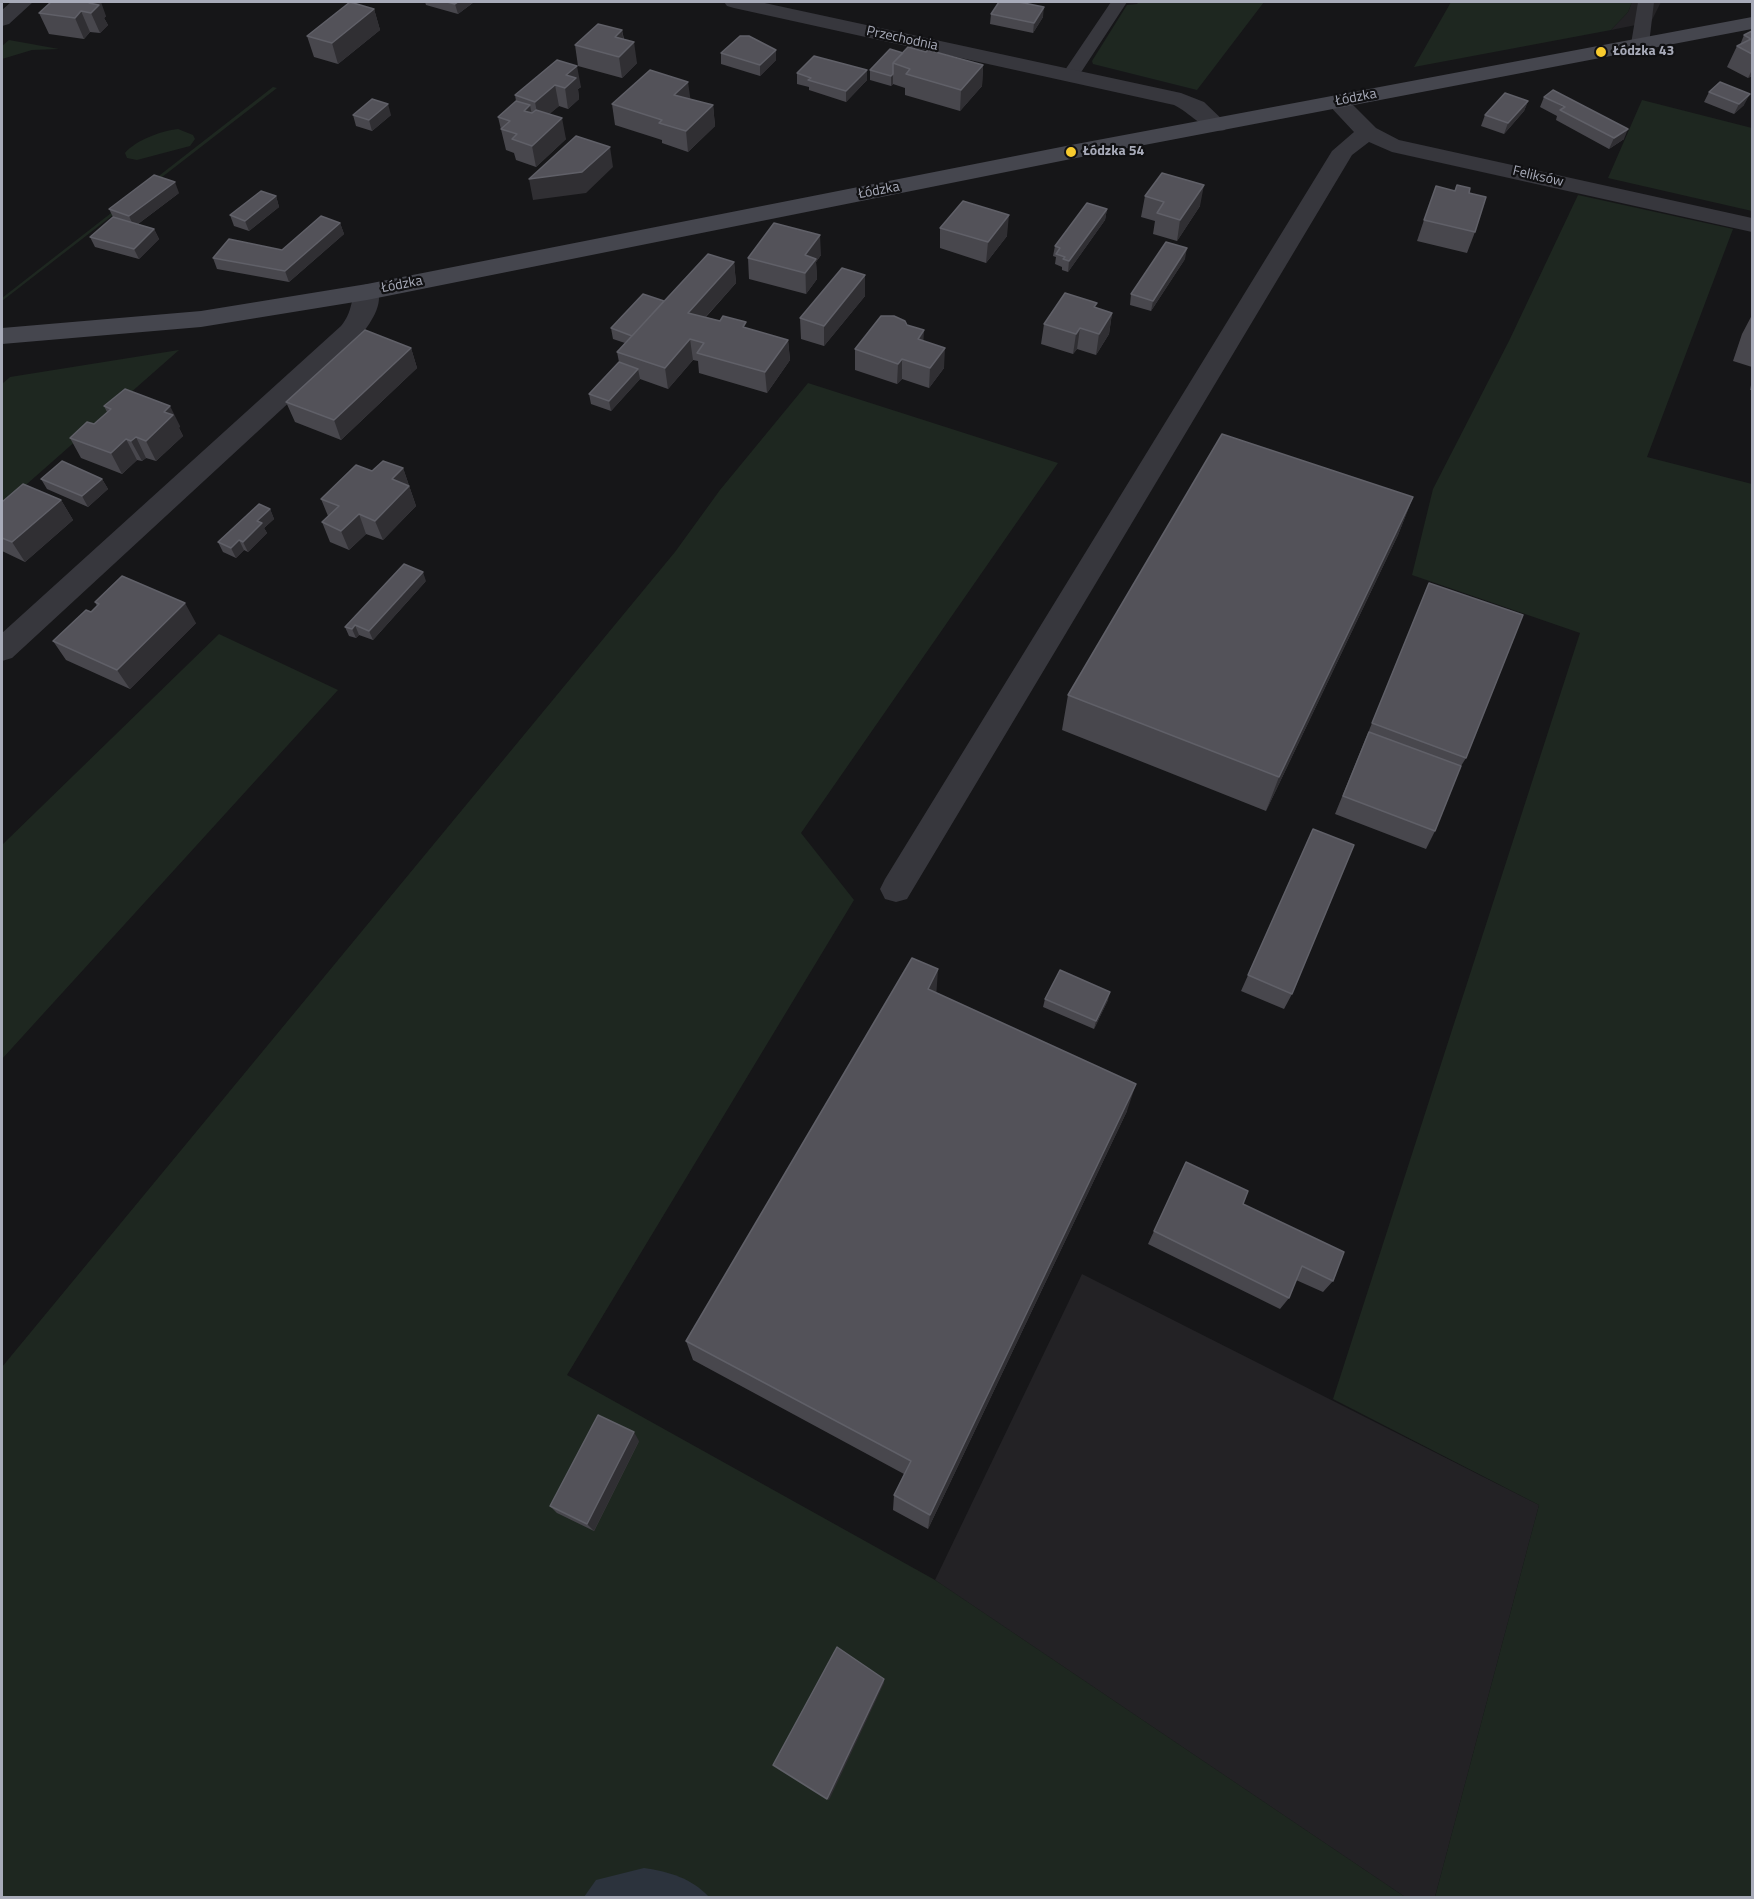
<!DOCTYPE html>
<meta charset="utf-8">
<style>
body{margin:0}
#map{position:relative;width:1754px;height:1899px;overflow:hidden;background:#161618;font-family:"Titillium Web",sans-serif}
canvas{display:block}
.frame{position:absolute;inset:0;border:3px solid #a8abb9;pointer-events:none}
</style>
<div id="map">
<canvas width="1754" height="1899"></canvas>
<div class="frame"></div>
</div>
<script>
const g = document.querySelector('canvas').getContext('2d');
g.lineJoin = 'round';
function fillPath(path, color) {
  g.fillStyle = color;
  g.fill(path, 'evenodd');
}
function strokePath(path, color, width, dash) {
  g.strokeStyle = color;
  g.lineWidth = width;
  g.lineCap = dash ? 'butt' : 'round';
  g.setLineDash(dash || []);
  g.stroke(path);
}
function write(font, color, halo, rows, align = 'center') {
  g.font = font + ' "Titillium Web",sans-serif';
  g.lineWidth = 4.5;
  g.setLineDash([]);
  g.textBaseline = 'middle';
  g.strokeStyle = halo;
  g.fillStyle = color;
  for (const [text, x, y, turn = 0] of rows) {
    g.save();
    g.translate(x, y);
    g.rotate((+turn || 0) * Math.PI / 180);
    g.textAlign = isNaN(turn) ? turn : align;
    if (halo) g.strokeText(text, 0, 0);
    g.fillText(text, 0, 0);
    g.restore();
  }
}
const built = new Path2D(`
 M1632 2H1661L1651 22 1611 30 1628 12Z
 M1082 1274 1539 1505 1435 1897H1405L935 1580Z`);
const green = new Path2D(`
 M1139 2H1264L1197 90 1093 64 1092 61 1127 5 1137 4Z
 M1451 2H1632L1628 12 1611 30 1414 67Z
 M9 40 59 49 32 50 2 59V46Z
 M273 87 277 88 2 301V298Z
 M1642 100 1752 128V211L1608 178Z
 M178 129 193 135 195 139 190 146 137 160 127 158 125 153C136 140 161 131 178 129Z
 M1578 195 1733 229 1647 457 1752 484V1897H1435L1539 1505 1333 1399 1580 633 1412 575 1433 489 1509 341Z
 M179 350 2 506V384L10 377Z
 M808 383 1058 463 801 833 854 900 567 1375 935 1580 1405 1897 2 1898V1367L675 552 720 490Z
 M219 634 338 690 2 1059V845Z`);
const water = new Path2D(`
 M644 1868C670 1872 691 1878 709 1897H584L596 1880Z`);
const lane = new Path2D(`
 M1111 2H1127L1076 80H1064L1061 76Z
 M1638 2H1654L1649 44 1640 49 1631 44Z`);
const street = new Path2D(`
 M11 2H33L9 24 2 26V10Z
 M724 2H760L1181 93 1204 102 1228 125 1225 130C1206 134 1191 113 1174 105L734 8 727 6Z
 M1337 95 1345 97 1376 128 1399 140 1752 218V232L1392 152 1369 142 1352 155 907 899 896 902 885 899 880 889 885 879 1332 151 1354 132 1326 102 1329 97Z
 M367 284 376 287C386 303 369 325 359 338L12 658 2 661V633L341 326C353 312 350 299 358 287Z`);
const secondary = new Path2D(`
 M1752 17V29L1071 159 367 300 201 327 2 344V328L201 311 367 284 1071 145Z`);
const wall = new Path2D(`
 M51 2 106 16 104 18 108 25 100 33 90 32 84 39 49 34 39 13Z
 M425 2H474L458 14 426 5Z
 M374 9 380 30 338 64 314 57 307 36Z
 M991 14 1043 17 1033 33 990 24Z
 M622 30 624 39 637 63 622 78 578 66 575 45Z
 M1752 31V76L1748 78 1727 67 1737 46 1740 45 1744 35Z
 M926 52 983 65 982 86 960 111 905 95V88L893 84 891 86 870 80V70L903 53Z
 M721 53 776 60 760 76 721 64Z
 M557 60 581 87 578 89 579 99 568 109 559 106 549 114 566 139 536 167 516 160 514 153 506 150 498 117 516 101 515 95Z
 M867 70V80L846 102 809 90V87L797 84V73Z
 M1709 92 1744 105 1734 114 1704 102Z
 M1544 97 1624 139 1609 149 1556 120 1557 116 1540 107Z
 M690 99 713 105 715 126 688 152 662 143V140L615 125 612 104Z
 M1528 101 1524 111 1504 134 1481 126 1485 115Z
 M353 115H391L372 131 356 126Z
 M1455 191 1469 193 1475 232 1467 253 1417 241 1424 220Z
 M179 193 138 224 154 229 159 239 139 259 95 247 90 237 113 217 109 209Z
 M276 196 279 207 249 231 234 226 230 215Z
 M1145 196 1200 206 1177 241 1153 234 1155 221 1141 217Z
 M1107 209 1105 220 1068 272 1062 270V267L1055 264 1056 257 1053 256 1055 246Z
 M340 223 344 234 289 282 217 269 213 258 282 250Z
 M940 228 1007 236 986 263 940 248Z
 M821 255 816 262 817 279 806 294 749 279 748 258Z
 M1185 259 1151 311 1130 305 1131 294Z
 M734 262 736 283 706 317 788 340 790 360 767 393 699 373 698 361 693 360 668 389 640 379 611 411 591 404 589 394 619 362 617 352 625 343 613 339 611 328 664 301Z
 M865 275V296L824 346 801 339 800 318Z
 M1096 308 1112 313 1109 334 1096 355 1077 349 1073 354 1041 344 1044 324Z
 M1752 315V367L1733 361 1742 334Z
 M907 325 924 341 944 368 929 388 902 379 897 384 855 370V349Z
 M411 348 417 368 341 440 295 422 286 402Z
 M1752 380V390H1750Z
 M104 406 180 426 179 428 183 436 156 461 146 458 142 461 137 460 122 474 81 458 70 438 94 424 107 412Z
 M403 468 416 506 383 540 366 534 349 550 330 542 322 522 328 516 321 499 372 471Z
 M41 479H102L108 489 88 507 47 489Z
 M1413 497 1398 535 1266 811 1062 730 1068 695Z
 M61 500 73 520 25 562 2 551V502Z
 M270 509 274 519 264 528 267 533 248 552 244 550 236 558 223 552 218 542Z
 M426 581 373 640 359 635 356 638 349 636 345 627Z
 M1429 583 1466 758 1461 766 1435 831 1426 849 1335 814Z
 M95 602 196 623 130 689 66 660 53 641 91 612 97 606Z
 M1313 829 1292 994 1284 1009 1241 991Z
 M936 993 1127 1111 928 1529 893 1510 894 1495 904 1474 693 1360 686 1341Z
 M1045 999 1108 1000 1094 1029 1043 1007Z
 M1186 1162 1243 1204 1333 1281 1323 1292 1296 1280 1289 1298 1280 1309 1148 1244Z
 M639 1441 594 1531 557 1513 550 1506Z`);
const shadedWall = new Path2D(`
 M91 2H101L106 16 104 18 108 25 100 33 91 13 89 3Z
 M458 2H474L458 14 455 4Z
 M1044 7 1043 17 1033 33 1034 23Z
 M374 9 380 30 338 64 332 43Z
 M81 11 90 32 84 39 75 18Z
 M622 30 625 51 618 58 615 37Z
 M634 42 637 63 622 78 619 57Z
 M776 50V60L760 76V65Z
 M983 65 982 86 960 111 961 90Z
 M577 66 581 87 578 89 579 99 568 109 565 88 566 75Z
 M867 70V80L846 102V91Z
 M1752 70V76L1748 78Z
 M893 74V84L891 86V76Z
 M688 82 691 103 674 95Z
 M555 85 559 106 539 123 535 102Z
 M1750 94 1744 105 1734 114 1739 104Z
 M1528 101 1524 111 1504 134 1508 123Z
 M388 104 391 115 372 131 369 120Z
 M530 105 534 126 524 111Z
 M713 105 715 126 688 152 686 131Z
 M562 118 566 139 536 167 532 146Z
 M1628 129 1624 139 1609 149 1614 138Z
 M610 147 613 167 586 193 533 200 529 179Z
 M175 182 179 193 134 227 129 216Z
 M1204 185 1200 206 1177 241 1180 220Z
 M276 196 279 207 249 231 245 221Z
 M1107 209 1105 220 1068 272 1069 261Z
 M1009 215 1007 236 986 263 988 242Z
 M340 223 344 234 289 282 285 271Z
 M154 229 159 239 139 259 134 249Z
 M820 235 821 255 816 262 817 279 806 294 805 255Z
 M1187 248 1185 259 1151 311 1153 301Z
 M734 262 736 283 691 333 688 313Z
 M865 275V296L824 346V326Z
 M1112 313 1109 334 1096 355 1099 334Z
 M1080 328 1077 349 1073 354 1076 334Z
 M924 330 923 351 918 339Z
 M690 339 693 360 668 389 665 368Z
 M788 340 790 360 767 393 765 372Z
 M411 348 417 368 341 440 334 420Z
 M945 348 944 368 929 388 930 368Z
 M902 359V379L897 384 898 364Z
 M638 369 640 379 611 411 609 401Z
 M170 406 180 426 179 428 183 436 156 461 146 441 164 412Z
 M136 437 146 458 142 461 131 441Z
 M126 439 137 460 122 474 111 453Z
 M403 468 416 506 383 540 375 521 392 479Z
 M102 479 108 489 88 507 82 496Z
 M1413 497 1398 535 1266 811 1279 777Z
 M61 500 73 520 25 562 12 542Z
 M270 509 274 519 264 528 267 533 248 552 243 542 257 521Z
 M359 514 366 534 349 550 341 531Z
 M239 540 244 550 236 558 231 548Z
 M423 572 426 581 373 640 369 631Z
 M185 603 196 623 130 689 117 670Z
 M355 625 359 635 356 638 352 629Z
 M938 969 936 999 928 989Z
 M1110 992 1108 1000 1094 1029 1096 1021Z
 M1136 1084 1127 1111 928 1529 930 1515Z
 M634 1432 639 1441 594 1531 587 1524Z
 M884 1679V1683L829 1800 827 1799Z`);
const building = new Path2D(`
 M51 2H91L89 3 99 5 91 13 81 11 75 18 39 13Z
 M350 2 374 9 332 43 307 36Z
 M447 2H458L455 4Z
 M999 2H1019L1044 7 1034 23 991 14Z
 M598 24 622 30 615 37 634 42 619 57 575 45Z
 M1752 31V54L1737 46 1751 39 1744 35Z
 M740 36H749L776 50 760 65 721 53Z
 M908 47 926 52 928 50 983 65 961 90 906 74 910 69 893 63Z
 M890 49 903 53 893 63V74L891 76 870 70Z
 M814 56 867 70 846 91 808 80 811 78 797 73Z
 M557 60 577 66 566 75 576 78 565 88 555 85 535 102 515 95Z
 M650 70 688 82 674 95 713 105 686 131 659 123 662 120 612 104Z
 M1720 82 1750 94 1739 104 1709 92Z
 M1553 90 1628 129 1614 138 1560 110 1565 107 1544 97Z
 M1505 93 1528 101 1508 123 1485 115Z
 M372 99 388 104 369 120 353 115Z
 M516 101 530 105 524 111 532 113 536 110 562 118 532 146 512 139 517 134 501 129 510 121 498 117Z
 M576 136 610 147 582 172 529 179Z
 M1162 173 1204 185 1180 220 1157 213 1164 202 1145 196Z
 M154 175 175 182 129 216 109 209Z
 M1457 185 1470 188 1469 193 1486 197 1475 232 1424 220 1436 186 1455 191Z
 M261 191 276 196 245 221 230 215Z
 M963 201 1009 215 988 242 940 228Z
 M1087 203 1107 209 1069 261 1063 259 1065 257 1056 254 1060 248 1055 246Z
 M321 216 340 223 285 271 213 258 229 239 282 250Z
 M113 217 154 229 134 249 90 237Z
 M774 223 820 235 805 255 816 259 805 273 748 258Z
 M1166 242 1187 248 1153 301 1131 294Z
 M708 254 734 262 688 313 720 321 723 316 746 322 743 327 788 340 765 372 697 353 704 343 690 339 665 368 617 352Z
 M842 268 865 275 824 326 800 318Z
 M1065 293 1097 303 1094 307 1112 313 1099 334 1080 328 1076 334 1044 324Z
 M643 294 664 301 632 336 611 328Z
 M881 316H894L905 321 907 325 924 330 918 339 945 348 930 368 902 359 898 364 855 349Z
 M365 330 411 348 334 420 286 402Z
 M619 362 638 369 609 401 589 394Z
 M125 389 170 406 164 412 173 415 146 441 136 437 131 441 126 439 111 453 70 438 87 422 94 424 111 409 104 406Z
 M1222 434 1413 497 1279 777 1068 695Z
 M62 461 102 479 82 496 41 479Z
 M383 461 403 468 392 479 409 486 375 521 359 514 341 531 322 522 339 506 321 499 356 465 372 471Z
 M23 484 61 500 12 542 2 538V502Z
 M259 504 270 509 257 521 262 523 243 542 239 540 231 548 218 542Z
 M404 564 423 572 369 631 355 625 352 629 345 627Z
 M122 576 185 603 117 670 53 641 86 610 91 612 99 604 95 602Z
 M1429 583 1523 615 1466 758 1372 723Z
 M1369 732 1461 766 1435 831 1343 796Z
 M1313 829 1354 845 1292 994 1248 975Z
 M912 958 938 969 928 989 1136 1084 930 1515 894 1495 911 1461 686 1341Z
 M1060 970 1110 992 1096 1021 1045 999Z
 M1186 1162 1248 1191 1243 1204 1344 1252 1333 1281 1302 1266 1289 1298 1154 1231Z
 M598 1415 634 1432 587 1524 550 1506Z
 M837 1647 884 1679 827 1799 773 1765Z`);
const markers = [
 [1601,52,6,"#f8cb2e"],
 [1071,152,6,"#f8cb2e"]
];
const farStreetnames = [
 ["Przechodnia",902,39,12],
 ["Łódzka",1356,98,-11],
 ["Feliksów",1538,177,13],
 ["Łódzka",879,191,-11],
 ["Łódzka",402,285,-11]
];
const farPoinames = [
 ["Łódzka 43",1613,52],
 ["Łódzka 54",1083,152]
];
fillPath(built, '#232225');
fillPath(green, '#1e2720');
fillPath(water, '#2c333d');
fillPath(lane, '#37373d');
fillPath(street, '#37373d');
fillPath(secondary, '#45464e');
fillPath(wall, '#48474d');
fillPath(shadedWall, '#302f33');
fillPath(building, '#535259');
strokePath(building, '#606068', 1.5);
for (const [x, y, r, color] of markers) {
  const dot = new Path2D();
  dot.arc(x, y, r, 0, 2 * Math.PI);
  g.fillStyle = color;
  g.fill(dot);
  strokePath(dot, '#111113', 2);
}
write('14px', '#a8abb9', '#111113', farStreetnames);
write('bold 14px', '#a8abb9', '#111113', farPoinames, 'left');
</script>
